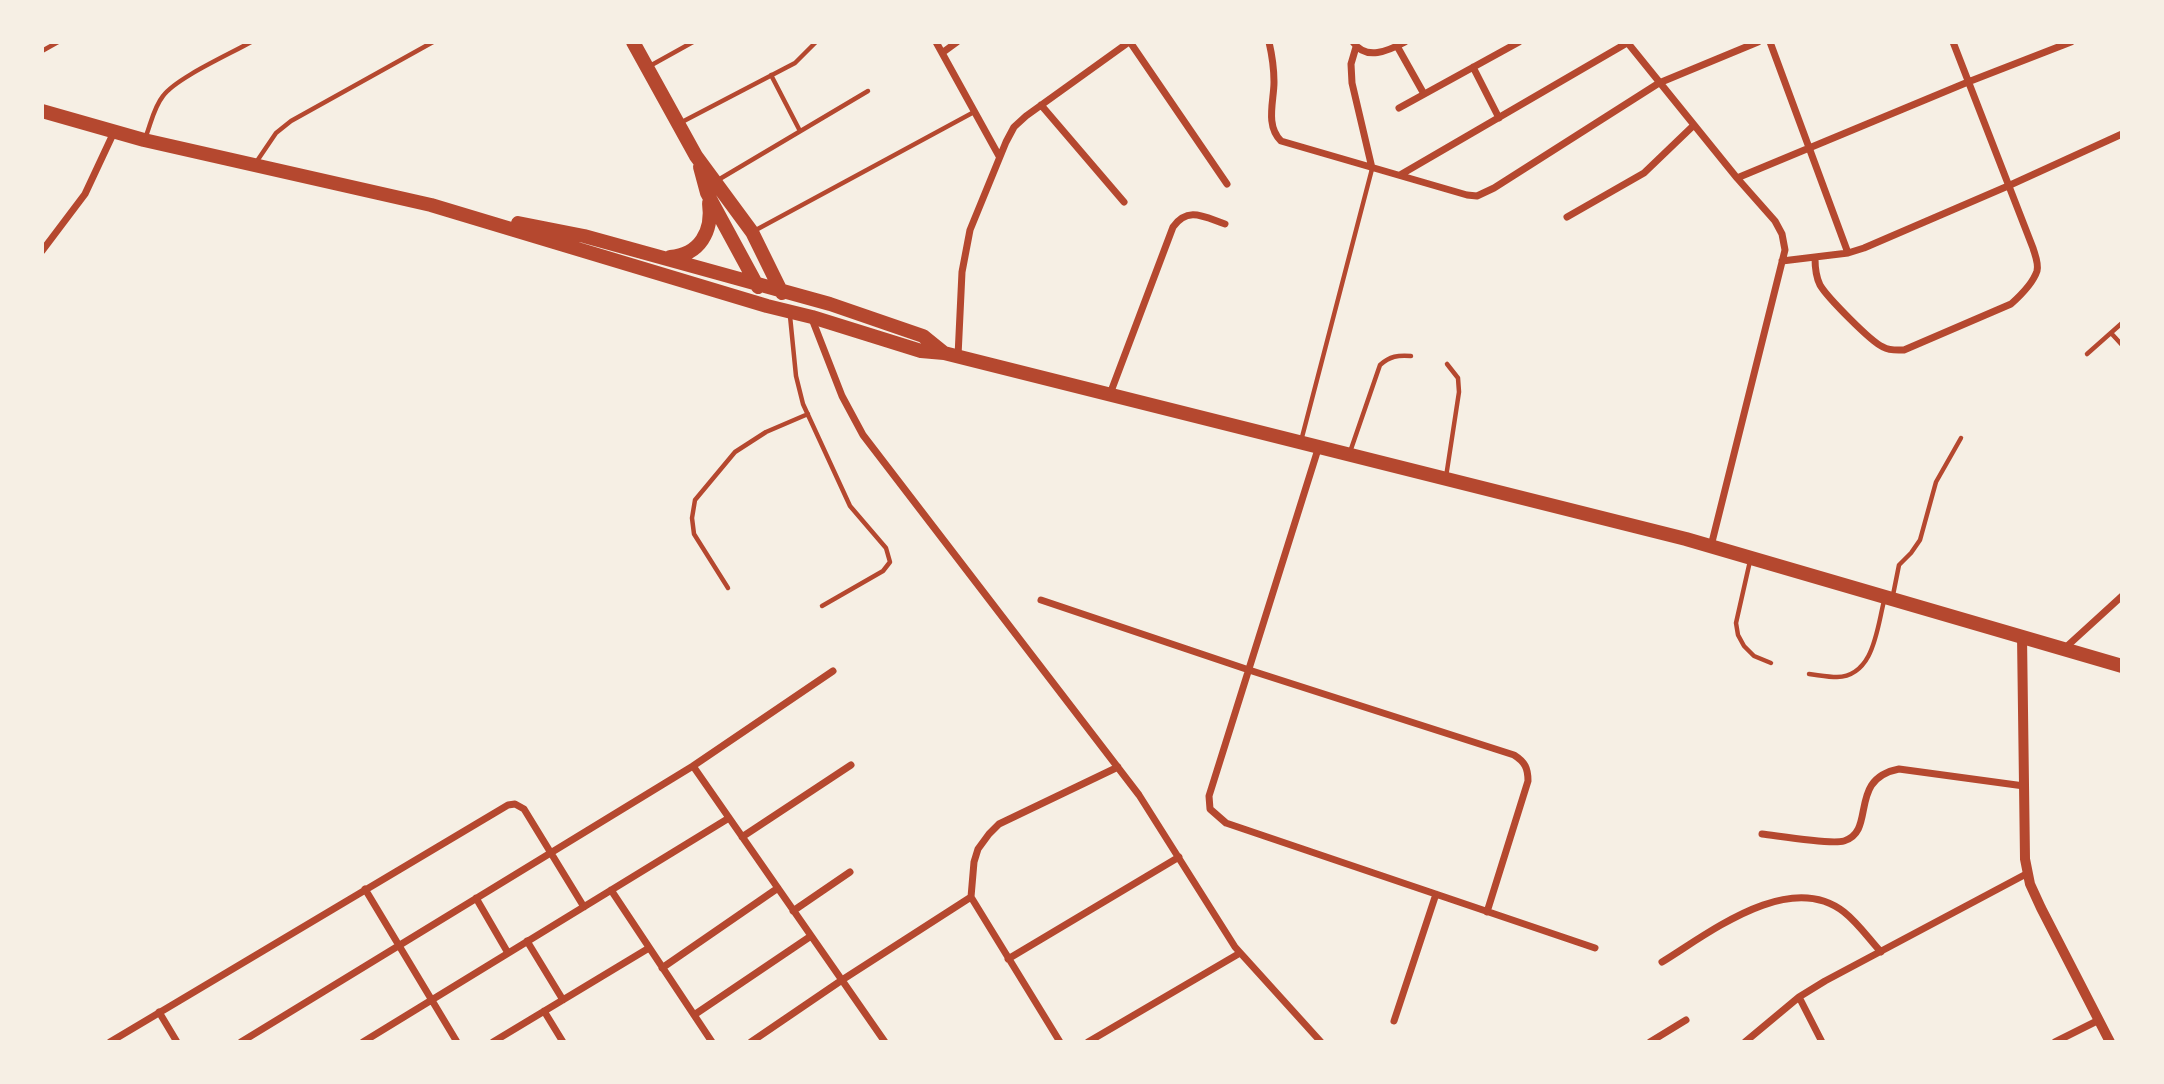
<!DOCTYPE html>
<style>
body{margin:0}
#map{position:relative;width:2164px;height:1084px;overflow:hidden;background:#f6efe4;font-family:Montserrat,sans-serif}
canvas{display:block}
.frame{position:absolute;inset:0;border:44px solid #f6efe4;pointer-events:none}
</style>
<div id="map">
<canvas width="2164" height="1084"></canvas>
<div class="frame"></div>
</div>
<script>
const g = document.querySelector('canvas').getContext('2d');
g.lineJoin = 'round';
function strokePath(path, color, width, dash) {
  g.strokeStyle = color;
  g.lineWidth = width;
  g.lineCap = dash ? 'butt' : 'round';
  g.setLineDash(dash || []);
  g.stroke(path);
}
const service = new Path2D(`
 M42 51 58 42
 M648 67 693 42
 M771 75 800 131
 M680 123 795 63 816 42
 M146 136C151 123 154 107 163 96 176 78 230 54 251 42
 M257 161 276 133 291 121 433 42
 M718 180 868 91
 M754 231 974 112
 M790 316 796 376 803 404 850 506 886 548 890 562 883 571 822 606
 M2111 333 2122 345
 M2087 354 2122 323
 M1301 441 1372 169
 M1350 452 1380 365C1390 356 1398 355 1411 356
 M1446 477 1459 392 1458 378 1447 364
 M1750 561 1736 623 1738 635 1744 646 1754 656 1771 663
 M728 588 694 534 692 518 695 500 735 452 766 432 808 414
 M1893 595 1899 565 1911 553 1920 540 1936 482 1961 438
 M1809 674C1818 675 1828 677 1837 677 1874 676 1877 628 1884 601`);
const minor = new Path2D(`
 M936 42 999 156
 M1130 42 1227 184
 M1269 42C1272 55 1274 68 1274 82 1274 101 1265 125 1281 141L1467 195 1477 196 1494 188 1659 83 1758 42
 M1353 42C1366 61 1388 51 1405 42
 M1627 42 1737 178 1775 221 1782 234 1785 250 1711 546
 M1770 42 1848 253
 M1397 46 1424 94
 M1356 47 1351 64 1352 83 1372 168
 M942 53 957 42
 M1473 67 1499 118
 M1041 105 1124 202
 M1399 108 1519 42
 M1400 175 1627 43
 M1737 178 1968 82 2071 42
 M1567 217 1644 173 1694 125
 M42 251 85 194 114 132
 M1815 258C1815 268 1816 277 1820 285 1827 297 1871 342 1883 347 1890 351 1897 350 1904 350L2011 304C2020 296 2033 283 2037 271 2039 264 2035 255 2033 248L1953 42
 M1782 261 1848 253 1864 248 2008 186 2122 134
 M812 319 842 396 863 435 1139 795 1235 947 1321 1042
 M958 356 962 272 970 230 1006 142 1014 127 1026 116 1129 42
 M1110 394 1173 227C1188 206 1204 217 1225 224
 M1319 446 1209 796 1210 809 1226 823 1595 948
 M1041 600 1249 670 1514 755C1525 762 1528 768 1528 781L1487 912
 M2065 648 2122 596
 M693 766 885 1042
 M1762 834C1779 836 1830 845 1844 841 1877 831 1847 779 1899 769L2024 786
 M742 837 851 765
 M365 889 457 1042
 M611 890 712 1042
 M476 898 508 953
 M793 911 850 872
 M527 941 563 1000
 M1008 959 1179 857
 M1662 962C1708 934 1789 869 1844 912 1858 923 1869 939 1881 952
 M662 968 778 888
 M1799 997 1822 1042
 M544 1011 563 1042
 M159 1012 177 1042
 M694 1015 811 936
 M1394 1021 1436 894
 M110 1042 508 805 515 804 524 809 584 907
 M241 1042 693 766 833 671
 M363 1042 729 818
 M493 1042 649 948
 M751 1042 842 980 971 897
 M1060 1042 971 897 974 862 978 849 989 834 999 824 1118 767
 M1088 1042 1240 953
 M1650 1042 1686 1020
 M1745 1042 1799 997 1825 981 2028 873
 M2055 1042 2099 1020`);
const tertiary = new Path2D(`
 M2022 636 2025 859 2030 884 2041 908 2110 1042`);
const primary = new Path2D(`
 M633 42 696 156 752 232 782 293
 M42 111 144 140 431 205 767 306 812 317 921 351 944 353 1686 539 2122 666
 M700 167 707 193 758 287
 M518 223 584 236 830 304 923 336 944 353
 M670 257C700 255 713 231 709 203`);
strokePath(service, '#b5482f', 4.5);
strokePath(minor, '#b5482f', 7);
strokePath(tertiary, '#b5482f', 10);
strokePath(primary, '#b5482f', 14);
</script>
